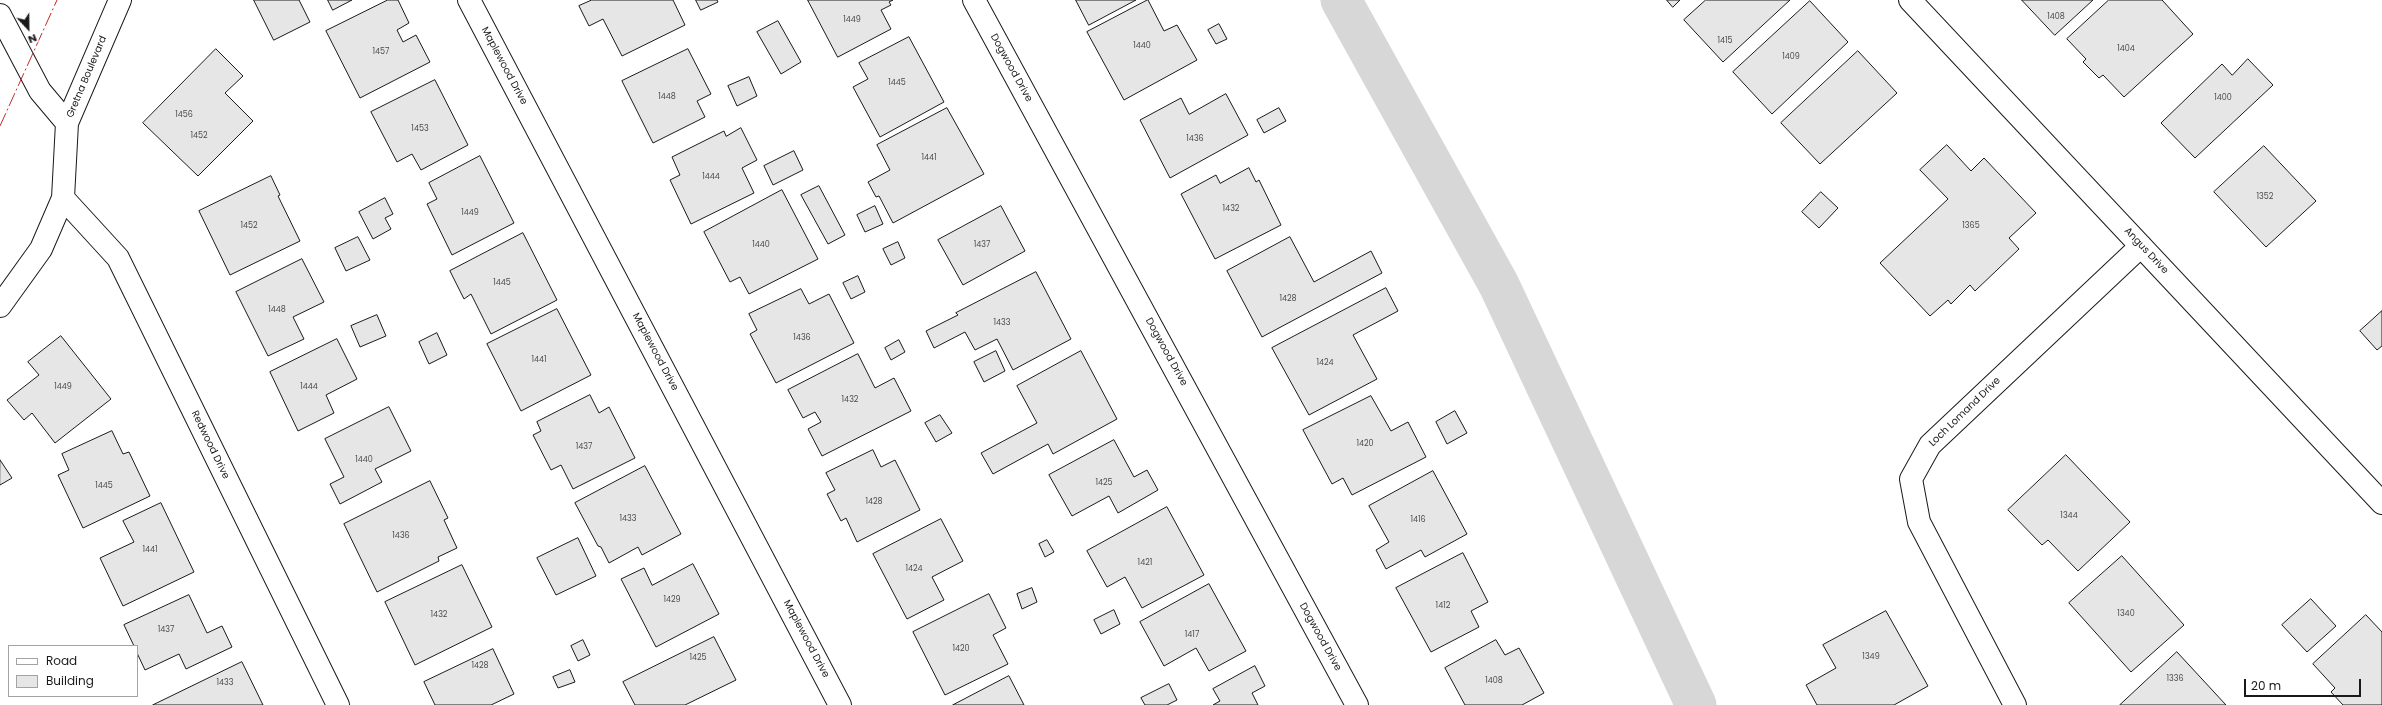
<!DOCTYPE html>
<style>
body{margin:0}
#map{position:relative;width:2382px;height:705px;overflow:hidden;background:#fff;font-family:Poppins,sans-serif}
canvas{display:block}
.legend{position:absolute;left:8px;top:645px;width:130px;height:52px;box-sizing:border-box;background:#fff;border:1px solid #a3a3a3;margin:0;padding:5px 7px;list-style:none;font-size:12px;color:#1a1a1a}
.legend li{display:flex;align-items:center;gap:8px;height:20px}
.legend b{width:20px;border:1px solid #a3a3a3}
.north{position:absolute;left:8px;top:8px;width:40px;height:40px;-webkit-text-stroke:3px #fff;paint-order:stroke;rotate:158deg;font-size:11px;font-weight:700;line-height:16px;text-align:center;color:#1a1a1a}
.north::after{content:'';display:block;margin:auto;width:14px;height:18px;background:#1a1a1a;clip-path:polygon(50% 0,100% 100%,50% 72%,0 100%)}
.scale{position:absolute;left:2244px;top:679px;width:117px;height:18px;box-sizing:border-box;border:2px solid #1a1a1a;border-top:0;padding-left:5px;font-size:12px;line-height:14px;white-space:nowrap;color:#1a1a1a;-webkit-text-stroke:3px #fff;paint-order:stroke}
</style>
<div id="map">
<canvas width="2382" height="705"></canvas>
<ul class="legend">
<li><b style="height:5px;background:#fff"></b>Road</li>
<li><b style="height:11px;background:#e6e6e6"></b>Building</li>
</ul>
<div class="north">N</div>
<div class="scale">20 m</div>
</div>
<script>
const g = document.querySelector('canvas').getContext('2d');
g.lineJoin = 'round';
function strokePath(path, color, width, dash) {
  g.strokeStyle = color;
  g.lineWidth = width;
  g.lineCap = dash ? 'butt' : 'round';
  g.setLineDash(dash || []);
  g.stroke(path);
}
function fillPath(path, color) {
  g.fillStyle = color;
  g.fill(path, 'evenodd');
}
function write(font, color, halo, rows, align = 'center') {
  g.font = font + ' Poppins,sans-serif';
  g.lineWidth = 3;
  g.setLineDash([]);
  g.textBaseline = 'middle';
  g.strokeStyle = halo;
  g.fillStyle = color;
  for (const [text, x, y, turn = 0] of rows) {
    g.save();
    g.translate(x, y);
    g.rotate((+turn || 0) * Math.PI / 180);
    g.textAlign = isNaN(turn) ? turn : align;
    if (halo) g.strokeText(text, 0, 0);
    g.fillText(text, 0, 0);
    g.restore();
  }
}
const canal = new Path2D(`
 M1341 0 1499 285 1696 705`);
const building = new Path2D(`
 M254 0H299L310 22 274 40Z
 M328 0H352L333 10Z
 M388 0H398L409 23 397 30 403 42 416 35 430 62 360 98 326 31Z
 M592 0H673L685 25 622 56 603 19 589 26 579 6Z
 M696 0H717L718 2 701 10Z
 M808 0H893L889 2 891 5 881 10 891 29 838 57Z
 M1076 0H1136L1089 25Z
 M1148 0 1164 31 1177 25 1197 60 1124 100 1087 32Z
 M1667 0H1680L1673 7Z
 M1706 0H1790L1723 62 1684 20Z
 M2022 0H2093L2055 35Z
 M2109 0H2162L2193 34 2124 97 2103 75 2099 78 2083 62 2086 59 2067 39Z
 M1810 1 1848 42 1772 114 1733 72Z
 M778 21 801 62 781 74 757 32Z
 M1219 24 1227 39 1216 44 1208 30Z
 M909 37 944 102 880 137 853 87 868 79 859 63Z
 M216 49 243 76 225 93 253 121 198 176 143 123Z
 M688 49 711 94 697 101 705 117 653 143 622 81Z
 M1858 51 1897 93 1820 164 1781 123Z
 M2248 59 2273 85 2195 158 2161 123 2222 64 2232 75Z
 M749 77 757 96 737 106 728 86Z
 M435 80 468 145 421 170 412 154 397 162 371 112Z
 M1226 94 1248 135 1170 178 1140 120 1181 98 1189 114Z
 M947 108 984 174 893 223 879 196 876 197 868 182 890 170 877 145Z
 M1279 108 1286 121 1264 133 1257 120Z
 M741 128 757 160 742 168 754 193 691 224 670 180 680 175 672 157 724 131 726 136Z
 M1947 145 1971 171 1984 158 2036 213 2009 238 2019 249 1975 291 1970 285 1951 304 1948 300 1930 316 1880 263 1948 199 1920 170Z
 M2264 146 2316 201 2266 247 2214 192Z
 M794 151 803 170 773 185 764 166Z
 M480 156 514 223 452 255 427 204 437 199 429 183Z
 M1249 168 1256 182 1259 180 1281 225 1215 259 1181 194 1216 175 1220 183Z
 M271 176 280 195 278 196 300 241 230 275 199 211Z
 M819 186 845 235 828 244 801 195Z
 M782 190 818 259 749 294 740 277 730 282 704 232Z
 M1821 192 1838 208 1819 228 1802 212Z
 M385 198 393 214 385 218 391 229 373 239 359 212Z
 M875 206 883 224 865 232 857 215Z
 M1001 206 1025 251 963 285 938 240Z
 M523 233 557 300 491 334 471 294 464 299 450 271Z
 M358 237 370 260 346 271 335 248Z
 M1290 237 1314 282 1371 251 1382 273 1262 337 1227 271Z
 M898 242 905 258 891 265 883 249Z
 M302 259 324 302 293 317 304 339 268 356 236 292Z
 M1036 272 1071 339 1013 370 997 339 975 350 965 332 934 348 926 331 958 315 956 313Z
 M858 276 865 292 851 299 843 283Z
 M1386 288 1398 311 1353 335 1377 379 1309 415 1272 348Z
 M801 289 809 304 829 294 854 343 776 383 750 334 757 330 749 314Z
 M557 309 591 375 521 411 487 344Z
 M2382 311V346L2377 350 2360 331Z
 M377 315 386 336 360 347 351 326Z
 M437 333 447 355 429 364 419 342Z
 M61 336 111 399 55 443 32 413 24 420 7 400 39 375 28 362Z
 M337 339 357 379 326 395 334 413 298 431 270 372Z
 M899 340 905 352 891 360 885 348Z
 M996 351 1005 371 984 382 974 362Z
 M1081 351 1117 419 1053 454 1048 444 993 474 981 453 1037 423 1017 386Z
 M858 354 875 388 894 378 911 411 822 456 808 429 821 422 815 412 803 418 788 390Z
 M590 395 599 413 609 407 635 458 573 489 561 465 551 470 533 435 541 431 537 422Z
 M1371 396 1391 431 1408 422 1426 457 1352 495 1343 478 1332 484 1303 430Z
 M389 407 411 451 375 469 382 482 340 504 330 484 344 477 325 439Z
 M1455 411 1467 433 1447 444 1436 422Z
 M940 415 952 433 936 442 925 423Z
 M112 431 123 454 129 452 150 496 83 528 58 475 69 470 62 454Z
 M1114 440 1134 477 1147 470 1158 490 1118 513 1109 496 1072 516 1049 475Z
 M873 450 881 467 895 460 920 510 857 542 846 518 841 521 827 494 835 490 826 473Z
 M2066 455 2130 522 2078 571 2048 540 2042 545 2008 510Z
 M0 460 12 478 0 485Z
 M645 466 681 534 642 555 638 547 609 563 601 547 598 546 575 503Z
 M1433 471 1467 534 1425 557 1421 550 1386 569 1376 550 1389 542 1369 506Z
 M430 481 448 518 444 520 457 548 438 557 439 561 377 592 344 524Z
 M161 503 194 572 123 606 100 558 134 542 123 521Z
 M1167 507 1204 575 1142 608 1125 577 1107 587 1087 551Z
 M941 519 963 561 932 577 944 600 907 619 873 554Z
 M578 538 596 576 556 595 537 558Z
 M1047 540 1054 552 1045 557 1039 544Z
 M1463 553 1488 602 1471 611 1479 627 1431 652 1396 588Z
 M2122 556 2184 625 2131 672 2069 603Z
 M693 564 719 614 656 647 621 579 644 568 652 585Z
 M462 565 492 627 415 665 385 602Z
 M1209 584 1246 651 1209 671 1196 648 1164 666 1140 622Z
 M1032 588 1037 602 1022 609 1017 594Z
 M989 594 1006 628 993 635 1008 664 945 695 913 632Z
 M189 595 207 633 222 626 232 647 186 669 179 654 145 670 137 653V646H134L124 625Z
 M2311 599 2336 626 2307 652 2282 625Z
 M1114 610 1120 624 1101 634 1094 620Z
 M1886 611 1928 686 1894 705H1817L1806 685 1836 668 1823 645Z
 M2366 615 2382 632V705H2343L2331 692 2335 688 2313 664Z
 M714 637 736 680 685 705H635L623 682Z
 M583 640 590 655 578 661 571 646Z
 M1496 640 1505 655 1519 648 1544 693 1522 705H1465L1445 668Z
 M493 649 514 694 491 705H435L424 682Z
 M2177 652 2226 705H2120Z
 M242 662 263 705H153Z
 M1255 666 1265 686 1252 693 1258 705H1213L1220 701 1213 689Z
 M570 670 575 682 558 688 553 677Z
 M1009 676 1024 705H953Z
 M1169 684 1177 700 1167 705H1145L1141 698Z`);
const minor = new Path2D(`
 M469 0 840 705
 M974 0 1357 705
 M1910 0 2382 503
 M0 15 40 91 67 123
 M63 198 118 258 338 705
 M0 306 41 249 63 198 67 123 120 0
 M2015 705 1919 522 1911 479 1930 445 2141 246`);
const power = new Path2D(`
 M0 126 57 0`);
const numberNames = [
 ["1408",2056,17],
 ["1449",852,20],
 ["1415",1725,41],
 ["1440",1142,46],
 ["1404",2126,49],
 ["1457",381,52],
 ["1409",1791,57],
 ["1445",897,83],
 ["1448",667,97],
 ["1400",2223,98],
 ["1456",184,115],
 ["1453",420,129],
 ["1452",199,136],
 ["1436",1195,139],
 ["1441",929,158],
 ["1444",711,177],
 ["1352",2265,197],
 ["1432",1231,209],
 ["1449",470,213],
 ["1452",249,226],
 ["1365",1971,226],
 ["1440",761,245],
 ["1437",982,245],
 ["1445",502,283],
 ["1428",1288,299],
 ["1448",277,310],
 ["1433",1002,323],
 ["1436",802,338],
 ["1441",539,360],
 ["1424",1325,363],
 ["1449",63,387],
 ["1444",309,387],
 ["1432",850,400],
 ["1420",1365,444],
 ["1437",584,447],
 ["1440",364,460],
 ["1425",1104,483],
 ["1445",104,486],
 ["1428",874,502],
 ["1344",2069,516],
 ["1433",628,519],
 ["1416",1418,520],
 ["1436",401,536],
 ["1441",150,550],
 ["1421",1145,563],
 ["1424",914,569],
 ["1429",672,600],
 ["1412",1443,606],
 ["1340",2126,614],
 ["1432",439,615],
 ["1437",166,630],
 ["1417",1192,635],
 ["1420",961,649],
 ["1349",1871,657],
 ["1425",698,658],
 ["1428",480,666],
 ["1336",2175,679],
 ["1408",1494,681],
 ["1433",225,683]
];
const streetNames = [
 ["Maplewood Drive",504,66,62],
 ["Dogwood Drive",1011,68,61],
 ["Gretna Boulevard",87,77,-67],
 ["Angus Drive",2146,251,47],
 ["Maplewood Drive",655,352,62],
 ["Dogwood Drive",1166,352,61],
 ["Loch Lomand Drive",1965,412,-44],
 ["Redwood Drive",210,445,64],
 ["Dogwood Drive",1320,637,61],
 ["Maplewood Drive",806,639,62]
];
strokePath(canal, '#d7d7d7', 41);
fillPath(building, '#e6e6e6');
strokePath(building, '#1a1a1a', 1);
strokePath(minor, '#1a1a1a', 24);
strokePath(minor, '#fff', 22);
strokePath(power, '#c62828', 1, [14, 3, 2, 3]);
write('8px', '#4d4d4d', null, numberNames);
write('10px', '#1a1a1a', '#fff', streetNames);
</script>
